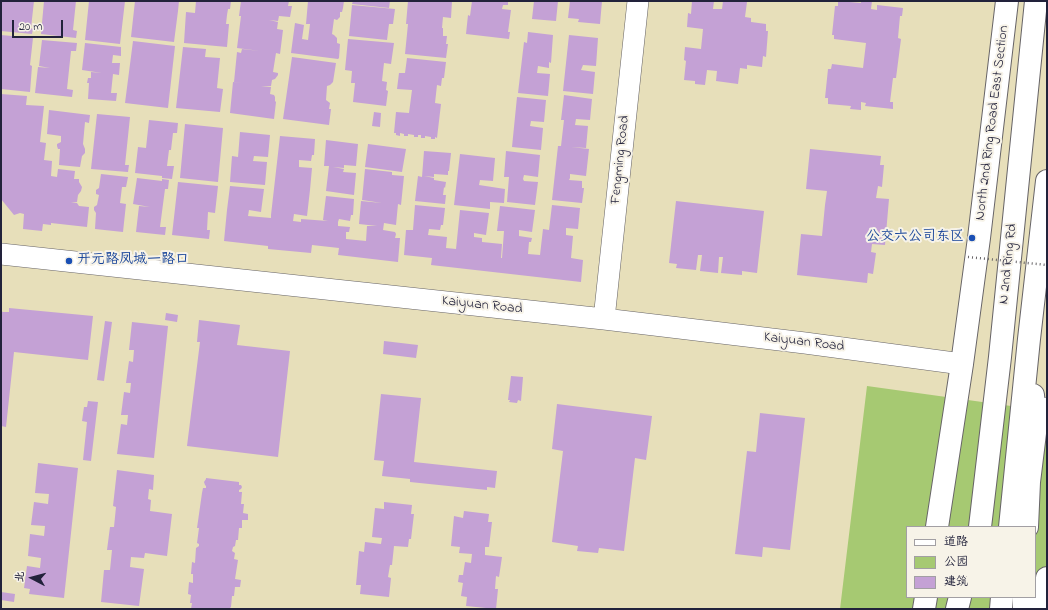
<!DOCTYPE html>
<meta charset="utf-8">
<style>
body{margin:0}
#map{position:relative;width:1048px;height:610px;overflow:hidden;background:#e7dfba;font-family:"Indie Flower","LXGW WenKai TC",sans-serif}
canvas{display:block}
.frame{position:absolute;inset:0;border:2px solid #22223b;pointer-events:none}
.legend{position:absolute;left:906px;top:526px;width:130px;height:72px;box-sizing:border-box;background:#f7f3e8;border:1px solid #a29fa3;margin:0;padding:5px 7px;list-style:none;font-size:12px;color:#22223b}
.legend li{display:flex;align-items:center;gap:8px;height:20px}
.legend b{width:20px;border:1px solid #a29fa3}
.north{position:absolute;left:12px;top:558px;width:40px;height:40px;-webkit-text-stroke:3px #f7f3e8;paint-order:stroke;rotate:276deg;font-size:11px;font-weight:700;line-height:16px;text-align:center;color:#22223b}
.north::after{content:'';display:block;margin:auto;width:14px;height:18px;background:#22223b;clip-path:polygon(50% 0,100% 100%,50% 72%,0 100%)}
.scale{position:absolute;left:12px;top:20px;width:51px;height:18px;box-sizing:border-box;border:2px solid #22223b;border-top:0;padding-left:5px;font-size:12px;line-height:14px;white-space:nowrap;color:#22223b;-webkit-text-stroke:3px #f7f3e8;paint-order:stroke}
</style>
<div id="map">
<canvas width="1048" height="610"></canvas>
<div class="frame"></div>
<ul class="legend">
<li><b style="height:5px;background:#fff"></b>道路</li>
<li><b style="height:11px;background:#a6c972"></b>公园</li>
<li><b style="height:11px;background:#c4a1d5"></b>建筑</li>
</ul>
<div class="north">北</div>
<div class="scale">20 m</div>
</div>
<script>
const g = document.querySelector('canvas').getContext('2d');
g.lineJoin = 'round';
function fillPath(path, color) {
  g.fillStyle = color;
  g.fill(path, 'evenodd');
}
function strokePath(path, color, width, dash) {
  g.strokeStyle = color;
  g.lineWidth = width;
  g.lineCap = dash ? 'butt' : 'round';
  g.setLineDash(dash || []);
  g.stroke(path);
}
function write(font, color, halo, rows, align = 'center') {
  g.font = font + ' "Indie Flower","LXGW WenKai TC",sans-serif';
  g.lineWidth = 4;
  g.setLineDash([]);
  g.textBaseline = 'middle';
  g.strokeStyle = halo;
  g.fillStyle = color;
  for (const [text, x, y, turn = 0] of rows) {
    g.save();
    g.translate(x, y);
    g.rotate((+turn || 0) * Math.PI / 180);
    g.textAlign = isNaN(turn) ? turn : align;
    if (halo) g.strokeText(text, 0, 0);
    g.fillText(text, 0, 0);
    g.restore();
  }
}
const green = new Path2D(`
 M867 386 1047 411V609H840ZM907 527H1035V597H907Z`);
const building = new Path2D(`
 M1 1H34L31 28 33 29 32 34 1 31Z
 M44 1H76L73 30 77 31 76 38 41 34Z
 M89 1H125L120 44 85 40Z
 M135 1H179L178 11 154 8 178 11 174 42 131 37Z
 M196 1H231L230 9H228L227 15 226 24H229L227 47 184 43 186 12 195 13Z
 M241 1H289L288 6H292L290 17 279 16 278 21 269 20 278 22 277 29 283 30 280 54 276 53 273 72 278 73V75L275 79 272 80 271 86H261L271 87 270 94 274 95 275 97V101L276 102 274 119 230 113 233 82 244 83 234 82 237 52 241 53 242 49 260 51 237 48 241 16H239Z
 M308 1H344L343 8 342 12H340V17L337 20 334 19 332 34 334 35 337 38V43L340 44 339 58 338 59 291 53 295 23 304 25 302 39 308 40 310 24H306Z
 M353 1H390L389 8 352 4Z
 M408 1H452L451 18 443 17 442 28H443V36H447L446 44H448L446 58 405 54 408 24H406Z
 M472 1H508V5H503L502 9 511 10 508 32H510L509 39 466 34 468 15 470 16Z
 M534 1H558L556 21 532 19Z
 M570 1H602L600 24 578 22 579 19 568 18Z
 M692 1H714L713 9H722L723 1 747 2 745 17 751 18V22L766 24V31H768L766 57 763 56 762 67 747 65V69L740 68 738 84 716 81 717 71 707 70 705 85 695 84V81L684 80 686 61 684 60 685 47 701 49 703 29 687 27 688 13 691 14Z
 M838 1 861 3V1H872L871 9 877 10V5L903 8 902 16H900L898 38 901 39 896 78H893L890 102H893V109L865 106 866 103 861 102V110L850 109 851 106 828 104V98H825L828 69H831L832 64 863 68 866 43 834 39V35H832L835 6H838Z
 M352 5 395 9 393 24H389L387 40 349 36Z
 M528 32 553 35 551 63 549 62V68L538 66 537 73 550 74 548 96 518 93 524 42 527 43Z
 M1 35 33 38 30 65 32 66 30 92 1 89Z
 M569 35 598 38 596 66 583 65 581 70 595 72 593 94 563 91Z
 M348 39 394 43 391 64 384 63 382 81 387 82 386 90 388 91 386 106 353 102 355 83H351L352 71 345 70Z
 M42 40 77 43 76 51H71L67 89 73 90 72 97 35 93 38 67 50 68 39 66Z
 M133 41 175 46 168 108 125 103Z
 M85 43 121 47V56L113 55 112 63H120L119 75 113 74 111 93H117L116 101 88 99 89 83H87L88 78H91V72L102 73 82 70Z
 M183 47 206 49 205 57 220 58 217 88 223 89 220 112 176 108Z
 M292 57 336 63 333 82 330 85 327 86 326 100 330 103 329 109H331L329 125 283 119Z
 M407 58 446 62 444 78H442L441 86 437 85 435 103 441 104 437 138 435 137V139H431V137L425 136V138H421V135H418V137H414V135L408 134V136H404V134L400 133V136L396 135V133H394L396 112 409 113 412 90 397 89 399 73H405Z
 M1 94 27 96 26 105 44 106 40 142 46 143 44 160 52 161 51 176 57 177 58 169 75 171 74 179H79V182L82 187 81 191 78 195 77 202H71L77 203 79 206 89 207 87 227 51 223V225L43 224 42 231 23 229 24 214 20 213 14 215 1 199Z
 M564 95 592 99 590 120 576 119 575 125 588 126 586 148 571 147 589 149 586 176 570 174V178L569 180 582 181V188H584L582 203 552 200 558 146H561L564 120H561Z
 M517 97 546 100 544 122 531 121 530 126 543 128 541 150 512 147Z
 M49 110 90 115 89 123 85 122 83 144 85 149V153L82 156 80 167 59 165 60 149H58L57 146V144L61 142V136L47 134Z
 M374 112 381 113 380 127 372 126Z
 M97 114 130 117 125 165H129L128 172 91 169Z
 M149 120 178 123 177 133H173L171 150H169L167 166H174L172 179 162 178V176L135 173 138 147 146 148Z
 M185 124 223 128 218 182 180 178Z
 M240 132 270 135 268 157 254 156 253 161 267 162 265 185 230 182 232 156 238 157Z
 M280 136 315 139 314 155H312L311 161 299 160V163L290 162 299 163V167L312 168 310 190 297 188 310 190 307 216 294 214 293 221 301 222V219L328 221 323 220 326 196 354 199 353 215H351L350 221 339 219 338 222V226L350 227 349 232H346V239L366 241 367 226H377L359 224 361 201 382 203 362 200 365 169 392 172V175L404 176 401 205 398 204 396 225 384 223 383 230 395 232 396 234 395 238H400L398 262 338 255 339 248 312 245 311 253 268 249V246L224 241 227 210 241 211 227 210 230 186 264 189 261 212 249 210 248 216 271 218V215L280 216 271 215Z
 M326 140 358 144 356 166 344 165V168L333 167 344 169 343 172 356 173 354 195 326 191 329 166H324Z
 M368 144 406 149 402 172 365 167Z
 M810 149 881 156 880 165H884L882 187 878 186 876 198 889 199 885 245 872 244 871 252 876 253 873 274 868 273 867 283 797 275 801 234 822 236 825 205 827 191 806 189Z
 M424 151 451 153 449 171H448V175L434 174V177L424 176 434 178V180L446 182 445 188 444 187 443 195H446L445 204 415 201 418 176 422 177Z
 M506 151 540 155 538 177 524 175 523 179 524 181 538 182 535 205 507 202 509 177H504Z
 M460 154 495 158 493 181 480 180 479 185 505 189 504 203 490 202V209L454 205Z
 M101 174 128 177 126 187H122L120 203 126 204 123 232 95 229 96 213 94 210V207L97 205 99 195 96 194V190L99 188Z
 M137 178 162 181V179L169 180 168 189H165L160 227H166L165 235 136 232 139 206 150 207 133 204Z
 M178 182 218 186 215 213 208 212 207 230H210L209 239 172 235Z
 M676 201 764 211 757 273 742 271V275L721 273 723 257H719L718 273 700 271 702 255H698L696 270 676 268 677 264 669 263Z
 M415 205 445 208 443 225H441L440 230 429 229 428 235 447 237 446 248 456 249 460 210 489 213 486 235 474 233V237L482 238V242L502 244 501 258H502L504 231H497L500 206 535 210 532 232 519 230V236L532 238 531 242H529L528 254 540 255 543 229 549 230 552 205 580 208 578 229 566 228V235L573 236 571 258 583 260 581 282 431 265 432 258 404 255 406 230H413Z
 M9 308 93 316 88 360 14 352 6 427 1 426V311L3 312H9Z
 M166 313 178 315 177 322 165 320Z
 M199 320 240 325 237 345 290 351 278 457 187 446 200 342H197Z
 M105 321 112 322 104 381 97 380Z
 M132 322 168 326 154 458 117 454 121 424 127 425 128 415H121L124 392 130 393 131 383H126L129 361 133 362 134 350H129Z
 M384 341 418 345 416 358 383 354Z
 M511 376 523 377 521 401 518 400 517 403 509 402 510 400H508Z
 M381 394 421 398 414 462 497 471 495 488 487 487V490L410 482V479L382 476 384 461 374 460Z
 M88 401 98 402 91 461 83 460 87 422 82 421 84 407H87Z
 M557 404 652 416 646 460 635 458 624 551 599 548 598 553 577 551 578 546 552 542 563 451 552 449Z
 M760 413 805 418 790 550 763 547 762 557 735 554 747 451 756 452Z
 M38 463 78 468 64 598 29 594 30 589 24 588 27 566 40 568 41 558 28 556 30 534 44 536 45 526 31 525 34 502 48 504 49 494 35 493Z
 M117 470 154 475 153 490 149 489 148 499 151 500 150 511 172 514 167 556 145 553 144 558 131 557 130 567 144 569 139 606 101 602 104 570H110L112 550H107L110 527H114L116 507 113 506Z
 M206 478 239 482V485H241L242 487 241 489 239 490V492H242L241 504H244L243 513 248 514V520H242V528H239L238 540H236L235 546 233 547 232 551 235 553 234 559 238 560 235 579 241 580 240 587H235L234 596H232L231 607 230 608V609H191L192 603H190L191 595 188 594 189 582 193 583V574H191L192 562 195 563 196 548 199 546V544L197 543 199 528H197L202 493 203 488H206V486L205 485 204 482 206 479Z
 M384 502 412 505 411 514H414L411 539H409L408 547 394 546 392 565H390L388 577 391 578 389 597 360 594 361 585H356L359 551 364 552 365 542 381 544 382 538 372 537 375 508 384 509Z
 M464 511 489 514 488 522H492L489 547H485V555L502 557 499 577 496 576 495 589H498L496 609 466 606 467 597 461 596 463 583 458 582 459 575H463L465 562 471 563 472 554 459 553 460 547 451 546 454 516 463 518Z
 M1 592 15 594 14 602 1 600Z`);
const tertiary = new Path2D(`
 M1 254 604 319 805 343 962 364
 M604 319 638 1
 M1036 425 1047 408`);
const secondary = new Path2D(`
 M937 527 962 364 979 238 1007 1
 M924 609 926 597
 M1045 609 1047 578`);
const trunk = new Path2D(`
 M980 527 1000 357 1036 1
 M1010 527 1029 339 1047 181
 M1027 527 1029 482 1036 425 1033 395
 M957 609 960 597
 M1001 609 1002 597
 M1024 609V597`);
const pathBridge = new Path2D(`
 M968 257 1047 265`);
const markers = [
 [972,238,4,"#1a4fb4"],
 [69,261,4,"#1a4fb4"]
];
const streetNames = [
 ["North 2nd Ring Road East Section",993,123,-83],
 ["Fengming Road",621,160,-84],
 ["N 2nd Ring Rd",1009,264,-84],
 ["Kaiyuan Road",482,306,6],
 ["Kaiyuan Road",804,343,7]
];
const transitNames = [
 ["公交六公司东区",964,238],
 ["开元路凤城一路口",77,261,"left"]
];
fillPath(green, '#a6c972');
fillPath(building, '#c4a1d5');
strokePath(tertiary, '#676467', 22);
strokePath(secondary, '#676467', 24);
strokePath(trunk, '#676467', 24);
strokePath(tertiary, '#fff', 21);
strokePath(secondary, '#fff', 22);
strokePath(trunk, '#fff', 22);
strokePath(pathBridge, '#676467', 2.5, [1, 3]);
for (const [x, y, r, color] of markers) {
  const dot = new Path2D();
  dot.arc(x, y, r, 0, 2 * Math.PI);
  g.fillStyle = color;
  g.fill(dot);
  strokePath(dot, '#f7f3e8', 1.5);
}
write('14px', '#22223b', '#f7f3e8', streetNames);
write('14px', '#164399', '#f7f3e8', transitNames, 'right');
</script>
